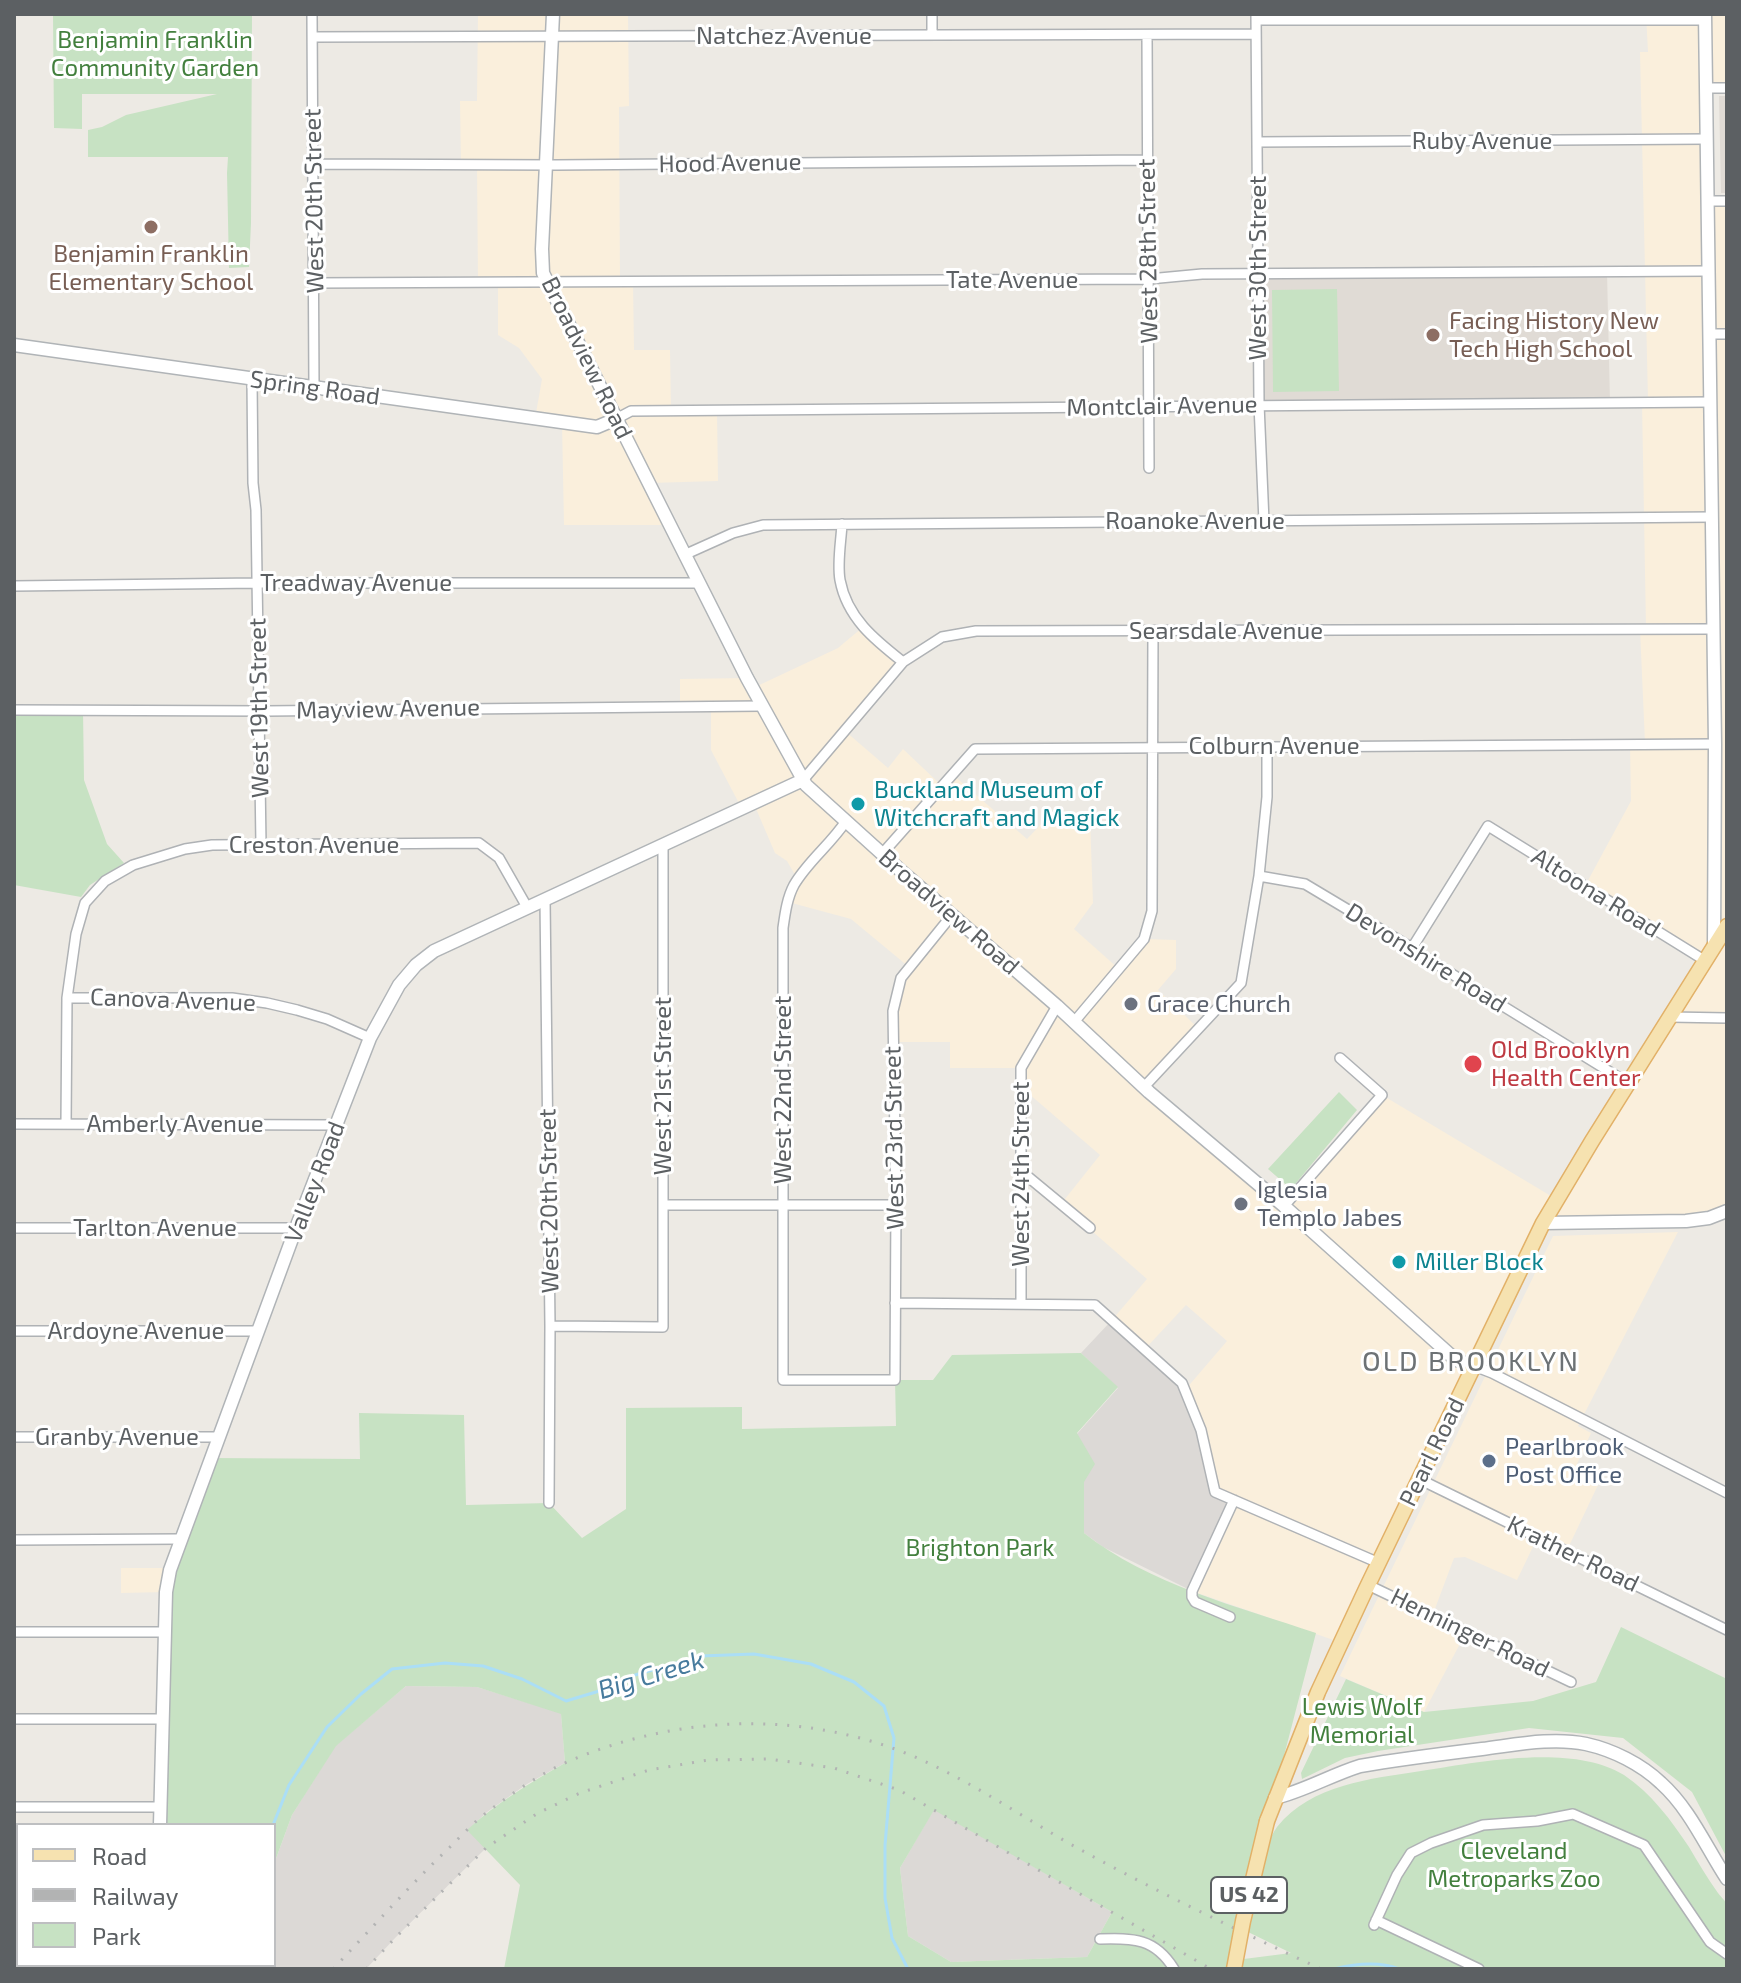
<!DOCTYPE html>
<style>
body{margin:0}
#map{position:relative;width:1741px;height:1983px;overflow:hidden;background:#edeae4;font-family:"Exo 2",sans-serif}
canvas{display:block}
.frame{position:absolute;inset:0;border:16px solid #5c6063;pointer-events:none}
.legend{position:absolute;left:16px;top:1823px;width:260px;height:144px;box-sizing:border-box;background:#fff;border:2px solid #bebfc1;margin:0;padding:10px 14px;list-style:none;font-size:24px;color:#5c6063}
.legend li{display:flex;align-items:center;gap:16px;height:40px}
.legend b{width:40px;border:2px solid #bebfc1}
</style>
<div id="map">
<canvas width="1741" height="1983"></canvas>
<div class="frame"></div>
<ul class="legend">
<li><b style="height:10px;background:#f6e2b0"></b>Road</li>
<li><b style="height:10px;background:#b2b3b3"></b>Railway</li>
<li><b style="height:22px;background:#c7e2c3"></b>Park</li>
</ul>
</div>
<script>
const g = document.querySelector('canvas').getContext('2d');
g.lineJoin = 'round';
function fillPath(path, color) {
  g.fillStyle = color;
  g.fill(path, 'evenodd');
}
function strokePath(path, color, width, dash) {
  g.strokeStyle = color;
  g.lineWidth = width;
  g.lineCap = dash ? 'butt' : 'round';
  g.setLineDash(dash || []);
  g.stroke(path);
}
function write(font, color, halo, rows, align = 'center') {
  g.font = font + ' "Exo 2",sans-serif';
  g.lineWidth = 6;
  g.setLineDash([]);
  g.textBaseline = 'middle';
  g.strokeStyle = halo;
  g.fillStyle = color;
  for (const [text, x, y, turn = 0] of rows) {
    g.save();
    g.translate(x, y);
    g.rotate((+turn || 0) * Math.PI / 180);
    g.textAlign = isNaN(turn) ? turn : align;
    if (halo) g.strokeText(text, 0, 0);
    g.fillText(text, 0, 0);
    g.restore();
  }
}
const commercial = new Path2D(`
 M478 14H628L629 106 619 107 620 282H633L634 350H670L671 411H717L718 481 649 483 669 525H564L562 423 535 419 542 379 519 348 498 335V283H478L477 165H461L460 101H477Z
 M1646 14H1727V88H1707V200L1727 201V1211L1709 1218 1543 1223 1342 1643 1192 1591 1215 1492 1185 1390 1227 1341 1186 1305 1145 1349 1112 1320 1147 1279 1061 1204 1100 1155 1021 1087V1068H950V1042H893V1011L909 967 851 919 788 902 798 880 787 861 775 853 754 804 742 809 711 750V707H680V679L747 678 753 688 838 648 863 627 903 662 845 731 888 768 903 749 941 785 952 774 1027 839 1047 818H1090L1093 903 1074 929 1119 969 1144 939 1176 940V969L1158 990 1198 1028 1144 1087 1283 1206 1382 1095 1556 1199 1704 961 1585 886 1631 801 1630 744 1645 743 1640 629 1646 628 1642 402 1648 401 1640 52H1648Z
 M1678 1232 1578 1426 1591 1433 1573 1473 1598 1485 1569 1546 1540 1532 1517 1580 1465 1557 1454 1558 1430 1622 1463 1638 1424 1712 1340 1676 1553 1236Z
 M121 1568H171L166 1592 121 1593Z`);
const industrial = new Path2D(`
 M1112 1320 1182 1383 1215 1492 1234 1500 1192 1591 1103 1547 1084 1533V1482L1077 1434 1118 1388 1081 1353Z
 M406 1686 477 1687 561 1713 565 1763 527 1784 487 1812 468 1830 486 1848 396 1937 366 1969H235L236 1965H274V1864L292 1815 335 1746Z
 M934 1809 1112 1912 1087 1957 951 1962 908 1936 900 1868Z
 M18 1927V1965H115L113 1969H14V1928Z`);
const education = new Path2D(`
 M1719 96H1727V193H1721Z
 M1607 272 1610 402 1259 404V274Z`);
const green = new Path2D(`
 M53 14H252L251 223 249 267 229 268 227 173 228 157H88V130L102 127 126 115 217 94H82V129L54 128Z
 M1337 289 1339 391 1273 392 1272 290Z
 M14 710H83L84 780 107 844 124 863 90 885 81 897 14 885Z
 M1339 1092 1357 1110 1291 1189 1268 1169Z
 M1081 1353 1118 1387 1077 1433 1095 1464 1084 1482V1533C1148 1584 1239 1607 1316 1633L1262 1840 1236 1960 1291 1953 1246 1931C1253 1902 1260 1850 1277 1827 1312 1784 1370 1779 1421 1771 1477 1762 1573 1743 1624 1775 1651 1793 1671 1820 1689 1847 1698 1862 1707 1878 1718 1893 1720 1896 1724 1899 1726 1903 1730 1912 1727 1956 1727 1969H504L520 1885 467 1830C496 1803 530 1783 565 1763L561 1714 477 1687 406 1686 336 1746 292 1815 274 1864V1825H160L166 1590 211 1458 360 1459 359 1413 464 1415 466 1505 549 1503 582 1538 626 1509V1408L742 1407V1429L896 1426 895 1380H933L952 1355ZM934 1810 1112 1912 1087 1957 951 1962 908 1936 900 1868Z
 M1621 1627 1727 1679V1858L1692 1792 1623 1738 1529 1728 1378 1751 1345 1758 1302 1779 1301 1773 1346 1679 1424 1712 1533 1701 1596 1682Z
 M14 1859H18V1927L14 1928Z
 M115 1965H236L235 1969H113Z`);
const stream = new Path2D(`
 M273 1825 289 1785 327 1727 361 1694 392 1669 445 1663 483 1666 522 1679 566 1701 596 1692 635 1675 701 1656 754 1654 811 1664 854 1682 884 1706 894 1738 885 1845V1898L892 1938 908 1969
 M222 1969 223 1965
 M1334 1969C1354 1964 1379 1961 1399 1969`);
const street = new Path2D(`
 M312 14 314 388
 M932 14V35
 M1256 14 1259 404 1264 522
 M1256 20H1705
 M1147 35 1149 468
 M313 37 1255 34
 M1706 88H1727
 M1257 142 1707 139
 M313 164 556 165 1147 160
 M1707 201H1727
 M315 283 1149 279 1202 274 1708 271
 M1710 334H1727
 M252 380 253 483 256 510 261 845
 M616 419 631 411 1711 402
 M842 524C841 542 837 563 840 580 847 618 875 640 903 662
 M684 555 733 533 763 525 1712 517
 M14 586 257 583H698
 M14 710 266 711 761 706
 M803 780 903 662 942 637 976 631 1712 629
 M846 821C831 844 808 861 794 885 787 898 785 914 783 928V1380H895L896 1205 893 1011 901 978 952 915
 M882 854 975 749 1715 744
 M1259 876 1305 884 1412 948 1472 987 1628 1083
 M545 899 550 1326 549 1503
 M1412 948 1488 826 1704 960
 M67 998H232L267 1003 297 1010 327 1019 370 1038
 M1670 1017 1727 1018
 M1074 1022 1144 939 1152 911 1153 631
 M1144 1087 1241 983 1259 876 1267 797V746
 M14 1124 336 1125
 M66 1124 67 998 76 934 85 903 105 881 133 865 185 849 212 845 479 843 499 858 527 907
 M1021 1171 1090 1228
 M663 1205H896
 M1284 1206 1382 1095 1340 1058
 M14 1228H296
 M895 1303 1095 1305 1182 1383 1201 1430 1215 1492 1379 1563
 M1021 1303V1068L1057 1006
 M550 1326 663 1327V846
 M14 1331H258
 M1474 1366 1492 1373 1727 1493
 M14 1437H219
 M1419 1479 1727 1630
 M14 1540 180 1539
 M1368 1585 1571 1682
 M1230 1617 1195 1602 1192 1597V1591L1234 1500
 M14 1632H165
 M14 1719H163
 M14 1807H160
 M1376 1920 1479 1969
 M1374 1925 1397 1875 1411 1853 1431 1843 1483 1825 1537 1821 1573 1814 1644 1845 1710 1942 1727 1954
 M1100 1939C1133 1938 1155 1938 1174 1969`);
const secondary = new Path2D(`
 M553 14 542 249 543 273 747 678 806 785 900 870 1057 1006 1149 1092 1284 1206 1456 1360 1474 1366
 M1705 14 1715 744 1714 946
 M14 345 597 427 616 419
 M1543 1223 1686 1221 1709 1218 1727 1211
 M1275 1798C1304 1791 1331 1775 1360 1766 1400 1759 1441 1754 1482 1749 1515 1745 1552 1737 1586 1744 1613 1750 1641 1764 1661 1783 1690 1809 1706 1847 1727 1879
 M160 1825 166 1592 170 1570 296 1228 370 1038 399 985 416 965 434 951 803 780
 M113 1969 115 1965`);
const primary = new Path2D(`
 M1267 1821 1318 1692 1366 1589 1543 1223 1592 1141 1727 926`);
const rail = new Path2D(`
 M333 1969C372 1928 409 1886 450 1847 463 1834 476 1820 490 1810 514 1792 540 1774 567 1762 674 1716 794 1710 903 1752 963 1776 1016 1813 1072 1845 1153 1890 1237 1930 1321 1969
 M366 1969 396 1937 486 1848 538 1813 580 1793 649 1770 708 1760 769 1759 834 1768 899 1790 1211 1969`);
const primaryBridge = new Path2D(`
 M1234 1969 1243 1921 1267 1821`);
const markers = [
 [151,227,8,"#8d6e63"],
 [1433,335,8,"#8d6e63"],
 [858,804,8,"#0f9aa8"],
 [1131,1004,8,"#6b7280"],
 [1473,1064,10,"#e0444e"],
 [1241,1204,8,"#6b7280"],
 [1399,1262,8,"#0f9aa8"],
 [1489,1461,8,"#5c6f8a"]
];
const shields = [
 [1249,1895,76]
];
const shieldNames = [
 ["US 42",1249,1895]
];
const streetNames = [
 ["Natchez Avenue",784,36],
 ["Ruby Avenue",1482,141],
 ["Hood Avenue",730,163,-1],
 ["West 20th Street",314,201,-91],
 ["West 28th Street",1148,251,-91],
 ["West 30th Street",1258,268,-90],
 ["Tate Avenue",1012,280],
 ["Broadview Road",587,358,64],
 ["Spring Road",315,388,8],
 ["Montclair Avenue",1162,406,-1],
 ["Roanoke Avenue",1195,521],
 ["Treadway Avenue",356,583],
 ["Searsdale Avenue",1226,631],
 ["West 19th Street",259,708,-91],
 ["Mayview Avenue",388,709,-1],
 ["Colburn Avenue",1274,746],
 ["Creston Avenue",314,845],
 ["Altoona Road",1596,893,32],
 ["Broadview Road",949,912,41],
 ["Devonshire Road",1426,958,32],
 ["Canova Avenue",173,1000,2],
 ["West 21st Street",663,1086,-90],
 ["West 22nd Street",783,1090,-90],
 ["Amberly Avenue",175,1124],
 ["West 23rd Street",894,1138,-91],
 ["West 24th Street",1021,1174,-90],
 ["Valley Road",315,1182,-69],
 ["West 20th Street",549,1201,-91],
 ["Tarlton Avenue",155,1228],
 ["Ardoyne Avenue",136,1331],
 ["Granby Avenue",117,1437],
 ["Pearl Road",1432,1452,-64],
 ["Krather Road",1573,1554,26],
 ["Henninger Road",1470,1633,26]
];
const parkNames = [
 ["Benjamin Franklin",155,40],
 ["Community Garden",155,68],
 ["Brighton Park",980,1548],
 ["Lewis Wolf",1362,1707],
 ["Memorial",1362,1735],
 ["Cleveland",1514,1851],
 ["Metroparks Zoo",1514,1879]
];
const educationNames = [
 ["Benjamin Franklin",151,254],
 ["Elementary School",151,282],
 ["Facing History New",1449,321,"left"],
 ["Tech High School",1449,349,"left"]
];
const cultureNames = [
 ["Buckland Museum of",874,790],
 ["Witchcraft and Magick",874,818],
 ["Miller Block",1415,1262]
];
const worshipNames = [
 ["Grace Church",1147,1004],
 ["Iglesia",1257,1190],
 ["Templo Jabes",1257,1218]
];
const healthNames = [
 ["Old Brooklyn",1491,1050],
 ["Health Center",1491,1078]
];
const serviceNames = [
 ["Pearlbrook",1505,1447],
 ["Post Office",1505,1475]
];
const waterNames = [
 ["Big Creek",651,1675,-17]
];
const quarterNames = [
 ["OLD BROOKLYN",1471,1362]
];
fillPath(commercial, '#faefdc');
fillPath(industrial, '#dcd9d6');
fillPath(education, '#e0dbd5');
fillPath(green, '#c7e2c3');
strokePath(stream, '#abdef6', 3);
strokePath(street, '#afb2b5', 12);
strokePath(secondary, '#b0b4b7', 15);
strokePath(primary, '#e2b168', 17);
strokePath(street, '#fff', 9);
strokePath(secondary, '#fff', 12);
strokePath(primary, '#f6e2b0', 14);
strokePath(rail, '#b2b3b3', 3, [2, 10]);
strokePath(primaryBridge, '#e2b168', 17, []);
strokePath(primaryBridge, '#f6e2b0', 14);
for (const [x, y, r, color] of markers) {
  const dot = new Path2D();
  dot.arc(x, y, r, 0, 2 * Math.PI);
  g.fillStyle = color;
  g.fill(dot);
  strokePath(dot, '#fff', 3);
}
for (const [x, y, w] of shields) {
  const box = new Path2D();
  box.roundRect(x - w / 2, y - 18, w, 36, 6);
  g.fillStyle = '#fff';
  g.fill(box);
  strokePath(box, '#5c6063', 2);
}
write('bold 22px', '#5c6063', null, shieldNames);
write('24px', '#5c6063', '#fff', streetNames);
write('24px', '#43803e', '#fff', parkNames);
write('24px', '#785e54', '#fff', educationNames);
write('24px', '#0d838f', '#fff', cultureNames, 'left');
write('24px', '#5b616d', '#fff', worshipNames, 'left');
write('24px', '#be3a42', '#fff', healthNames, 'left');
write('24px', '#4e5e75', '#fff', serviceNames, 'left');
write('italic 26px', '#477b9d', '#fff', waterNames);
g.letterSpacing = '2px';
write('28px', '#6d7275', '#fff', quarterNames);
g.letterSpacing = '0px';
</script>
